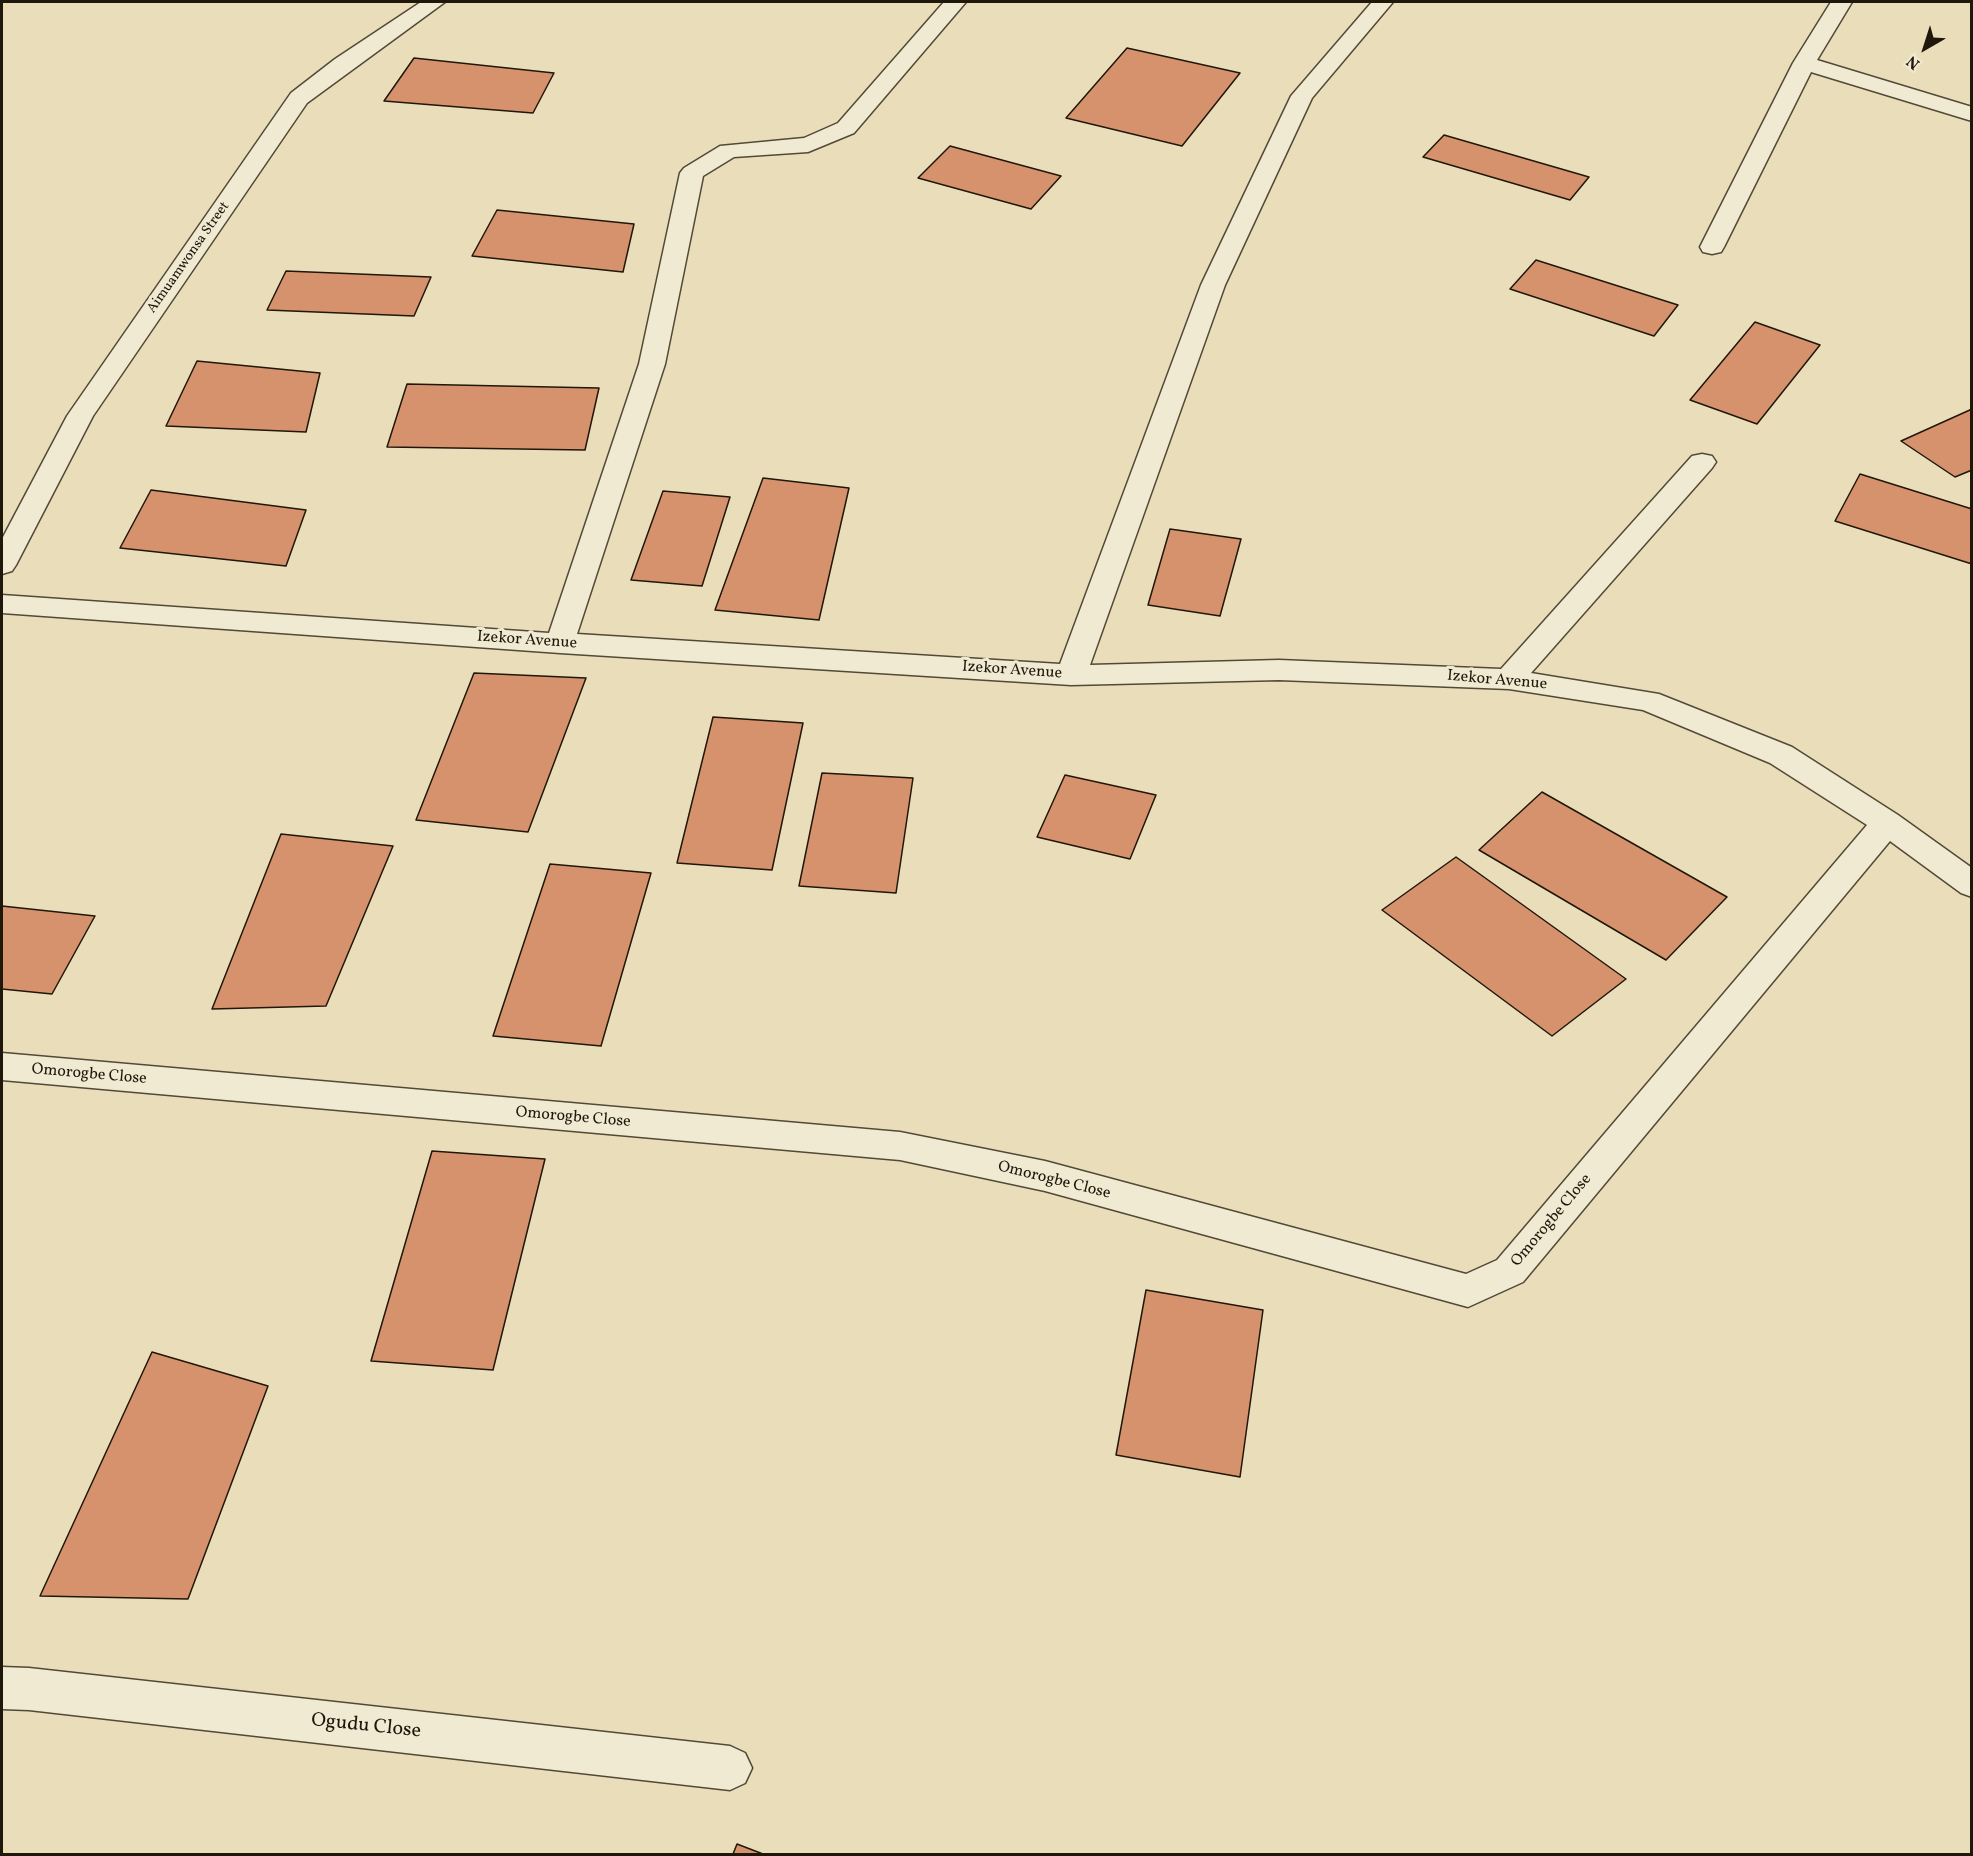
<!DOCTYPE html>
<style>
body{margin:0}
#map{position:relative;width:1973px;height:1856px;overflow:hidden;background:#eadeba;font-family:Vollkorn,serif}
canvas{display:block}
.frame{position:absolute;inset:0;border:3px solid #20170b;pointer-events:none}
.north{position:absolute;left:1895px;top:18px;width:60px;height:60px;-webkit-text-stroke:4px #f1ead2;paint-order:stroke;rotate:219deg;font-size:16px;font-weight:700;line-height:24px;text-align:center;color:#20170b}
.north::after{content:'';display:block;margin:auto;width:21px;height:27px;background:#20170b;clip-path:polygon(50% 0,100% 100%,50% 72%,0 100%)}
</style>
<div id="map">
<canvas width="1973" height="1856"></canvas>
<div class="frame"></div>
<div class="north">N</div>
</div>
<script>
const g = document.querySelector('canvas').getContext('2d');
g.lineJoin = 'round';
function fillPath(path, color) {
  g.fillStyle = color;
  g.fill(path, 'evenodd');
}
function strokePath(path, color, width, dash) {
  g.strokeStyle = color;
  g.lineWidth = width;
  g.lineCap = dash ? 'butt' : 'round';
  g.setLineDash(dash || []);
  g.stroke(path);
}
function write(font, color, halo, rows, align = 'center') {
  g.font = font + ' Vollkorn,serif';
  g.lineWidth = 6;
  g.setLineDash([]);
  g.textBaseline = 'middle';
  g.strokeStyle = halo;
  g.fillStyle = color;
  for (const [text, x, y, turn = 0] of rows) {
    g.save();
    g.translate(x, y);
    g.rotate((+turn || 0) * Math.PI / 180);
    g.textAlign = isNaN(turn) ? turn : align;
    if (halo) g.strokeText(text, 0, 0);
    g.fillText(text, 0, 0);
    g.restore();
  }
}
const building = new Path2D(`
 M1127 48 1240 73 1182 146 1066 118Z
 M414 58 554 73 533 113 384 101Z
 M1444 135 1589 177 1570 200 1423 157Z
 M950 146 1061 176 1031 209 918 178Z
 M497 210 634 224 623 272 472 256Z
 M1536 260 1678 305 1654 336 1510 289Z
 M286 271 431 277 414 316 267 310Z
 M1755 322 1820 345 1757 424 1690 400Z
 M197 361 320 373 306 432 166 426Z
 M407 384 599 388 585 450 387 447Z
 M1972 409V470L1955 477 1901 441Z
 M1860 474 1972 509V564L1835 521Z
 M763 478 849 488 819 620 715 610Z
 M151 490 306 510 286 566 120 548Z
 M663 491 730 497 702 586 631 580Z
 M1170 529 1241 539 1220 616 1148 605Z
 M474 673 586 678 528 832 416 820Z
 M713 717 803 723 772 870 677 863Z
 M822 773 913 778 896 893 799 886Z
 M1065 775 1156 795 1130 859 1037 837Z
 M1542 792 1727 897 1666 960 1479 850Z
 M281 834 393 846 326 1006 212 1009Z
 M1456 857 1626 979 1552 1036 1382 910Z
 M550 864 651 873 601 1046 493 1036Z
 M2 906 95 916 52 994 2 989Z
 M432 1151 545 1159 493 1370 371 1361Z
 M1146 1290 1263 1310 1240 1477 1116 1455Z
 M152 1352 268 1386 188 1599 40 1596Z
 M737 1844 763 1854H733Z`);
const minor = new Path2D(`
 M421 2H445L307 103 93 416 16 565 12 571 2 574V539L67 416 291 93 335 59Z
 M944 2H966L854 133 808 152 734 157 703 176 665 364 577 634 1060 664 1201 285 1291 96 1372 2H1393L1312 98 1225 285 1090 665 1279 660 1501 669 1692 456 1702 454 1712 456 1716 462 1712 468 1531 673 1659 694 1792 747 1898 815 1972 868V897L1961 893 1890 841 1523 1282 1468 1307 1045 1191 900 1160 2 1080V1053L900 1132 1045 1161 1466 1274 1497 1260 1867 825 1770 763 1643 710 1509 689 1279 680 1071 685 560 653 2 613V595L549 633 639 364 680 173 684 168 720 146 804 138 838 123Z
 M1831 2H1852L1817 60 1972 107V121L1811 72 1724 247 1721 252 1712 254 1703 252 1700 247 1793 63Z
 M2 1667 29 1668 730 1746 745 1753 752 1768 745 1783 730 1790 29 1710 2 1709Z`);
const farStreetnames = [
 ["Aimuamwonsa Street",189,258,-55]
];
const streetNames = [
 ["Izekor Avenue",527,641,4],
 ["Izekor Avenue",1012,671,4],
 ["Izekor Avenue",1497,681,5],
 ["Omorogbe Close",89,1075,5],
 ["Omorogbe Close",573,1118,5],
 ["Omorogbe Close",1054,1181,14],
 ["Omorogbe Close",1552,1221,-50]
];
const nearStreetnames = [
 ["Ogudu Close",366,1727,6]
];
fillPath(building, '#d5926d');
strokePath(building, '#20170b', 1.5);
strokePath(minor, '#524937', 3);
fillPath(minor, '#f1ead2');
write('14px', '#20170b', '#f1ead2', farStreetnames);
write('16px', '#20170b', '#f1ead2', streetNames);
write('20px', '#20170b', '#f1ead2', nearStreetnames);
</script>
